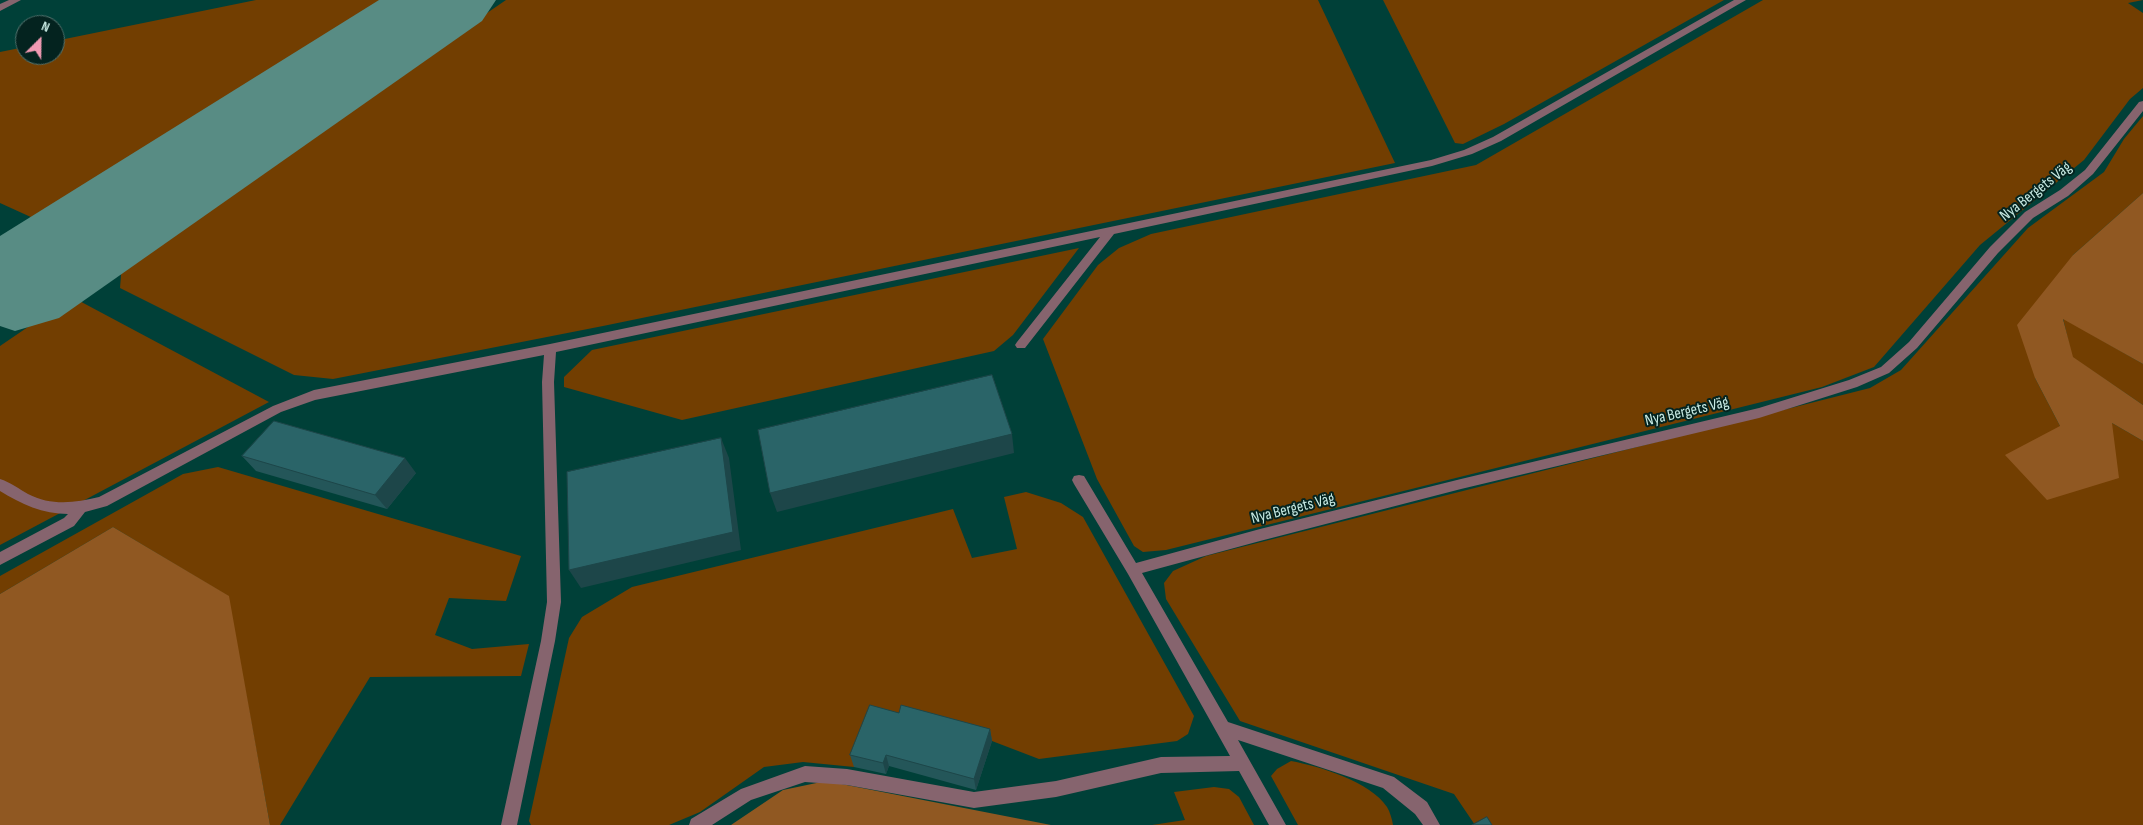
<!DOCTYPE html>
<meta charset="utf-8">
<style>
body{margin:0}
#map{position:relative;width:2143px;height:825px;overflow:hidden;background:#004038;font-family:"Sofia Sans Condensed",sans-serif}
canvas{display:block}
.north{position:absolute;left:15px;top:15px;width:50px;height:50px;box-sizing:border-box;background:#04231f;border:1px solid #52726d;border-radius:50%;rotate:23deg;font-size:14px;font-weight:700;line-height:20px;text-align:center;color:#c7e9e2}
.north::after{content:'';display:block;margin:auto;width:18px;height:22px;background:#f19ab3;clip-path:polygon(50% 0,100% 100%,50% 72%,0 100%)}
</style>
<div id="map">
<canvas width="2143" height="825"></canvas>
<div class="north">N</div>
</div>
<script>
const g = document.querySelector('canvas').getContext('2d');
g.lineJoin = 'round';
function fillPath(path, color) {
  g.fillStyle = color;
  g.fill(path, 'evenodd');
}
function strokePath(path, color, width, dash) {
  g.strokeStyle = color;
  g.lineWidth = width;
  g.lineCap = dash ? 'butt' : 'round';
  g.setLineDash(dash || []);
  g.stroke(path);
}
function write(font, color, halo, rows, align = 'center') {
  g.font = font + ' "Sofia Sans Condensed",sans-serif';
  g.lineWidth = 4;
  g.setLineDash([]);
  g.textBaseline = 'middle';
  g.strokeStyle = halo;
  g.fillStyle = color;
  for (const [text, x, y, turn = 0] of rows) {
    g.save();
    g.translate(x, y);
    g.rotate((+turn || 0) * Math.PI / 180);
    g.textAlign = isNaN(turn) ? turn : align;
    if (halo) g.strokeText(text, 0, 0);
    g.fillText(text, 0, 0);
    g.restore();
  }
}
const green = new Path2D(`
 M256 0H384L51 214 33 218 0 203V52L25 47V55H55V41Z
 M506 0H1318L1395 163 603 326 333 379 294 375 120 288 122 263Z
 M1383 0H1724L1504 124 1463 144 1455 143Z
 M1763 0H2143L2128 3 2143 13V88L2130 99 2084 160 1980 245 1874 367 1822 387 1166 550 1143 552 1134 546 1097 479 1043 339 1098 265 1119 248 1151 234 1476 165Z
 M2143 116V193L2073 255 2035 378 2060 426 2112 423 2143 441V825H1475L1454 794 1240 721 1166 599 1164 583 1173 571 1206 556 1870 388 1901 370 2028 228 2104 172 2124 139Z
 M1079 248 1013 335 994 351 682 420 564 387V377L592 350Z
 M72 297 269 402 0 545V346Z
 M2063 318 2143 364V405L2072 357Z
 M218 467 521 556 506 601 449 598 435 635 472 649 529 644 521 676 370 677 280 825H270L228 596 113 527 0 594V576L183 474Z
 M1026 492 1061 503 1083 517 1194 716 1188 734 1177 741 1039 759 992 741 874 717 854 767 803 762 764 767 700 812 669 825H531L529 821 569 638 582 617 632 587 953 509 972 558 1017 549 1004 497Z
 M1291 761C1319 766 1371 782 1387 807 1390 812 1392 819 1393 825H1298L1271 776 1277 769Z
 M1214 787 1229 789 1239 797 1254 825H1152L1185 820 1174 792Z`);
const forest = new Path2D(`
 M2143 193V364L2063 319 2073 357 2143 405V441L2112 423 2119 478 2047 500 2005 455 2060 426 2035 378 2017 325 2073 255Z
 M113 527 229 596 270 825H0V594Z
 M826 781 1051 825H731L783 790Z`);
const runway = new Path2D(`
 M379 0H496L482 21 59 318 15 331 0 326V236Z`);
const minor = new Path2D(`
 M9 0H21L0 11V4Z
 M1734 0H1746L1501 141 1472 154 1432 166 1114 234 1025 348H1017L1015 345 1017 342 1100 237 556 352 554 382 561 602 555 641 517 825H501L541 641 547 602 542 382 544 355 315 400 281 412 107 506 85 512 74 526 0 565V552L64 518 68 514C43 514 21 504 0 491V479C10 482 19 489 28 494 51 506 75 503 99 497L273 406 314 390 550 344 1431 160 1464 150 1493 137Z
 M2143 101V111L2093 174 2068 196 2033 218 1998 253 1917 348 1889 373 1857 387 1759 418 1461 489 1260 541 1142 573 1228 722 1394 777 1427 802 1440 825H1423L1415 814 1383 788 1238 740 1286 825H1269L1239 771 1161 773 1056 797 974 808 847 785 805 782 751 800 712 825H689L691 819 741 789 805 766 847 769 974 792 1056 781 1161 757 1230 756 1128 574 1074 484 1072 480 1074 476 1079 475 1084 476 1136 563 1260 529 1461 479 1759 408 1849 380 1881 367 1909 342 1990 247 2025 212 2060 190 2085 170 2139 102Z`);
const wall = new Path2D(`
 M242 456 416 473 387 509 256 471Z
 M899 713 990 729 992 741 976 790 889 766 886 774 854 767 850 755Z`);
const shadedWall = new Path2D(`
 M1012 434 1014 453 777 512 770 493Z
 M721 438 729 458 741 550 581 588 569 570Z
 M405 458 416 473 387 509 375 495Z
 M990 729 992 741 976 790 974 779Z
 M886 755 889 766 886 774 883 763Z`);
const building = new Path2D(`
 M992 375 1012 434 770 493 758 430Z
 M274 421 405 458 375 495 242 456Z
 M721 438 733 532 569 570 567 472Z
 M870 705 899 713 901 705 990 729 974 779 886 755 883 763 850 755Z
 M1487 817 1492 825H1472Z`);
const streetNames = [
 ["Nya Bergets Väg",2036,192,-38],
 ["Nya Bergets Väg",1687,412,-13],
 ["Nya Bergets Väg",1293,509,-14]
];
fillPath(green, '#723e01');
fillPath(forest, '#905822');
fillPath(runway, '#588c84');
fillPath(minor, '#86646e');
fillPath(wall, '#245659');
fillPath(shadedWall, '#1d4649');
fillPath(building, '#2a6468');
strokePath(building, '#1d4649', 1);
write('16px', '#c7e9e2', '#04231f', streetNames);
</script>
